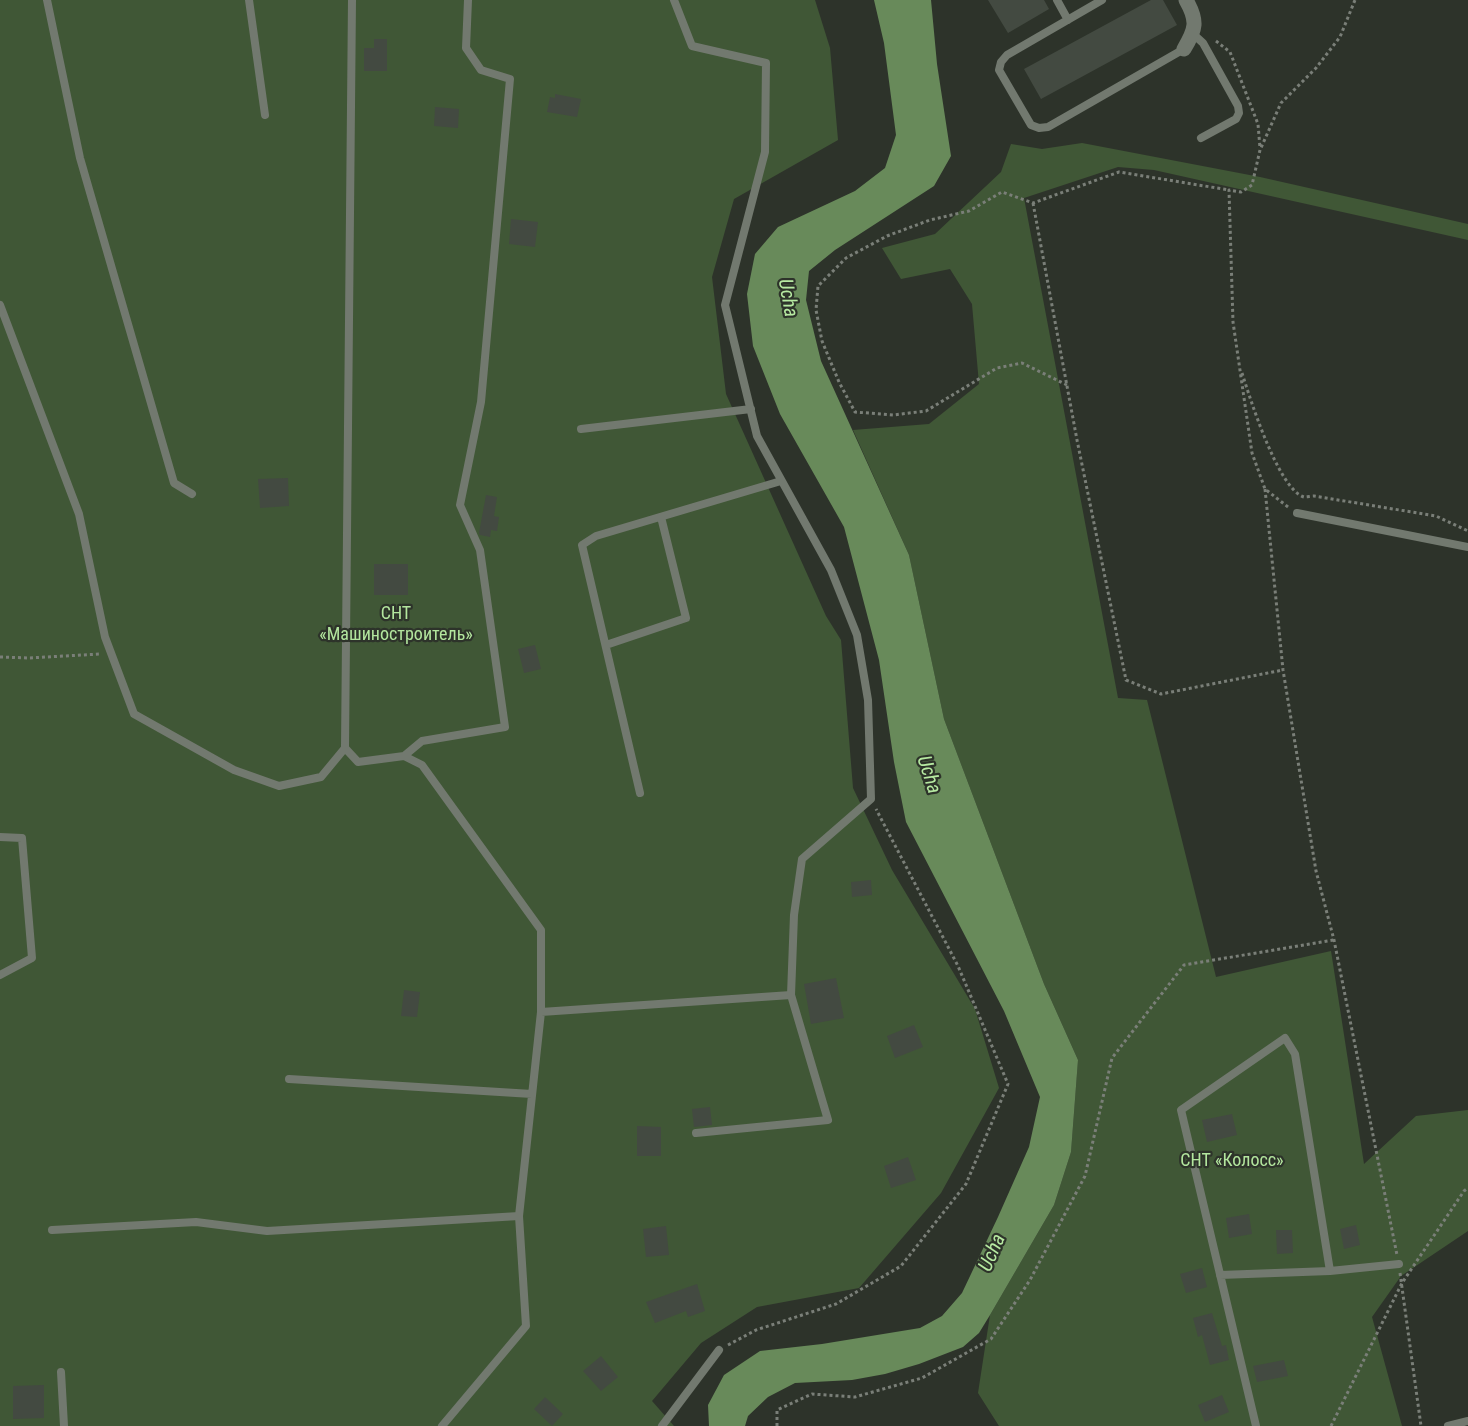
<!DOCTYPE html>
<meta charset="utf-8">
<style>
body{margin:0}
canvas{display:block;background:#2d332a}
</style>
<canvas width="1468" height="1426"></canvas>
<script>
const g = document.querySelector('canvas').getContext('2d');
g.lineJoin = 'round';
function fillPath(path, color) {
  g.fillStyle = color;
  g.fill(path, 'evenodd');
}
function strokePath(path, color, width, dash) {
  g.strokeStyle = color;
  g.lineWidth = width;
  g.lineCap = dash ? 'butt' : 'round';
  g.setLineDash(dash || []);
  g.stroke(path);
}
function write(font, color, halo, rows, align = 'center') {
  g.font = font + ' "Roboto Condensed",sans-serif';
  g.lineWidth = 4.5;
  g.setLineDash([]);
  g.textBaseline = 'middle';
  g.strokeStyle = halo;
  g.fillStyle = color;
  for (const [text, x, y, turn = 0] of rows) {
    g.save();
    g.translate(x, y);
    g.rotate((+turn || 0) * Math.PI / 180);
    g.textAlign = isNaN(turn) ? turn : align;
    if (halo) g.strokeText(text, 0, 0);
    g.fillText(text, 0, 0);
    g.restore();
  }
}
const green = new Path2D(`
 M0 0H815L830 48 838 140 734 199 712 277 726 394 826 616 841 640 853 788 892 870 975 1009 999 1088 941 1193 859 1288 757 1307 701 1343 652 1401 674 1426H0Z
 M1082 143 1260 177 1468 224V240L1154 170 1118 167 1024 198 1118 698 1147 700 1216 977 1331 951 1364 1164 1416 1116 1468 1110V1231L1401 1276 1372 1317 1402 1426H999L978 1393 990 1315 1054 1205 1071 1152 1078 1060 1044 984 944 719 909 555 853 430 929 424 979 384 972 304 950 269 901 279 882 248 935 234 1001 172 1011 144 1042 149Z`);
const water = new Path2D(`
 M874 0H931L937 64 951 156 934 186 835 250 809 271 806 300 821 361 909 555 944 719 1044 984 1078 1060 1071 1152 1054 1205 990 1315 979 1333 963 1347 919 1364 885 1374 852 1380 795 1383 768 1397 748 1416 745 1426H709L708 1405 724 1375 760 1351 822 1344 920 1328 942 1316 962 1293 998 1217 1029 1147 1040 1097 1004 1011 906 822 894 762 879 660 844 527 780 414 753 346 747 294 755 254 778 227 855 191 885 168 896 135 884 43Z`);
const building = new Path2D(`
 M988 0H1044L1049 9 1008 33Z
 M1151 0H1163L1177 25 1041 99 1024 69Z
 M374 39H387V71H364V48H374Z
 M555 94 581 99 577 117 547 112 550 97 555 98Z
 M435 107 459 109 458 128 434 126Z
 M511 219 538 222 535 247 509 244Z
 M288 478 289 506 260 508 258 479Z
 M486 495 497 497 494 516 499 517 497 531 491 530 490 537 480 535 479 533Z
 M374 564H408V595H374Z
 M535 645 541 669 524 673 518 649Z
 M871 880 872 895 852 897 851 882Z
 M836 978 844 1018 811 1024 804 984Z
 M404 990 420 992 417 1017 401 1016Z
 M914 1025 923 1047 895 1058 887 1036Z
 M710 1107 712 1125 694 1127 692 1109Z
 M1232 1114 1237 1135 1207 1142 1202 1120Z
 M637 1126 661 1127V1156H637Z
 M908 1157 916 1180 891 1188 884 1166Z
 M1249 1214 1252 1234 1229 1238 1226 1218Z
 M1356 1225 1360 1245 1344 1249 1340 1229Z
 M666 1226 669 1255 646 1257 643 1229Z
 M1276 1230H1292L1293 1253 1277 1254Z
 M1202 1268 1207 1287 1186 1293 1180 1274Z
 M697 1284 705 1311 688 1317 686 1311 655 1323 646 1302Z
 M1212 1313 1222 1346 1226 1345 1229 1360 1210 1365 1202 1335 1198 1337 1193 1318Z
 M601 1356 618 1377 601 1391 583 1371Z
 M1284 1360 1288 1376 1257 1382 1253 1366Z
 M44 1385V1418L13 1419V1386Z
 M1222 1395 1229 1412 1205 1422 1198 1405Z
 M545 1397 563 1414 552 1426 534 1409Z`);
const path = new Path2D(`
 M1216 41 1230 52 1258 124 1260 148
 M1033 203 1077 440 1126 680 1161 694 1283 670
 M1242 373C1250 398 1278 489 1304 497 1307 497 1311 496 1314 496L1436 516 1468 531
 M1067 385 1022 363 997 368 926 411 893 415 855 412 839 382 822 341 816 310 818 286 846 258 887 236 930 220 969 211 1002 192 1033 203 1119 172 1229 190
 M1265 489 1283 670 1316 871 1334 940 1397 1255
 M1288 507 1265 489 1252 453 1233 322 1229 190 1241 192 1252 185 1260 150 1281 103 1316 68 1340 37 1355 0
 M0 657 29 658 100 654
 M1400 1273 1421 1426
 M728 1345 756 1330 836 1304 901 1266 966 1184 1008 1084 958 966 876 809
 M777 1426V1410L812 1394 855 1397 922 1378 991 1339 1030 1280 1085 1176 1112 1058 1184 965 1334 940
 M1331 1426 1402 1283 1464 1191 1468 1188`);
const lane = new Path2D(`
 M47 0 80 158 174 483 192 494
 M249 0 265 115
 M674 0 692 46 766 63 765 152 725 305 757 436 831 570 857 635 868 700 871 799 802 859 794 915 791 995 828 1120 696 1133
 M1057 0 1068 20
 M1102 0 1007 55 1001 62 999 70 1031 125 1039 128 1048 127 1184 49
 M1192 33 1203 43 1238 106 1239 113 1236 119 1201 138
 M0 305 79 514 105 637 134 714 234 770 279 786 321 777 345 748 352 0
 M581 429 751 409
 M1297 513 1468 547
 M606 645 686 618 661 517
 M345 748 358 762 404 756 422 765 541 930V1012L519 1216 526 1326 442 1426
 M404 756 422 741 505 727 480 550 460 505 481 402 510 79 481 70 466 48 468 0
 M640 793 582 545 596 536 781 481
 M0 837 22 838 32 958 0 975
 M541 1012 791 995
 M289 1079 532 1094
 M52 1230 196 1222 267 1231 519 1216
 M1330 1271 1399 1264
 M1220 1275 1330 1271 1295 1054 1285 1038 1181 1110 1256 1426
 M61 1372 64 1426
 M662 1426 719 1350
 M1448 1426 1468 1421`);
const street = new Path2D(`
 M1184 49C1196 29 1198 21 1186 0`);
const parkNames = [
 ["СНТ",396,614],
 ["«Машиностроитель»",396,635],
 ["СНТ «Колосс»",1232,1161]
];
const waterNames = [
 ["Ucha",787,298,80],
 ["Ucha",928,775,72],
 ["Ucha",993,1253,-66]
];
fillPath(green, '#405736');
fillPath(water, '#688a5a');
fillPath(building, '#434a41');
strokePath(path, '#7a7f78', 3, [3, 3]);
strokePath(lane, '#72796f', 8);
strokePath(street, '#72796f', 15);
write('18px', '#b3e69e', '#2d332a', parkNames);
write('italic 20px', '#b7eaa2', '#2d332a', waterNames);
</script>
